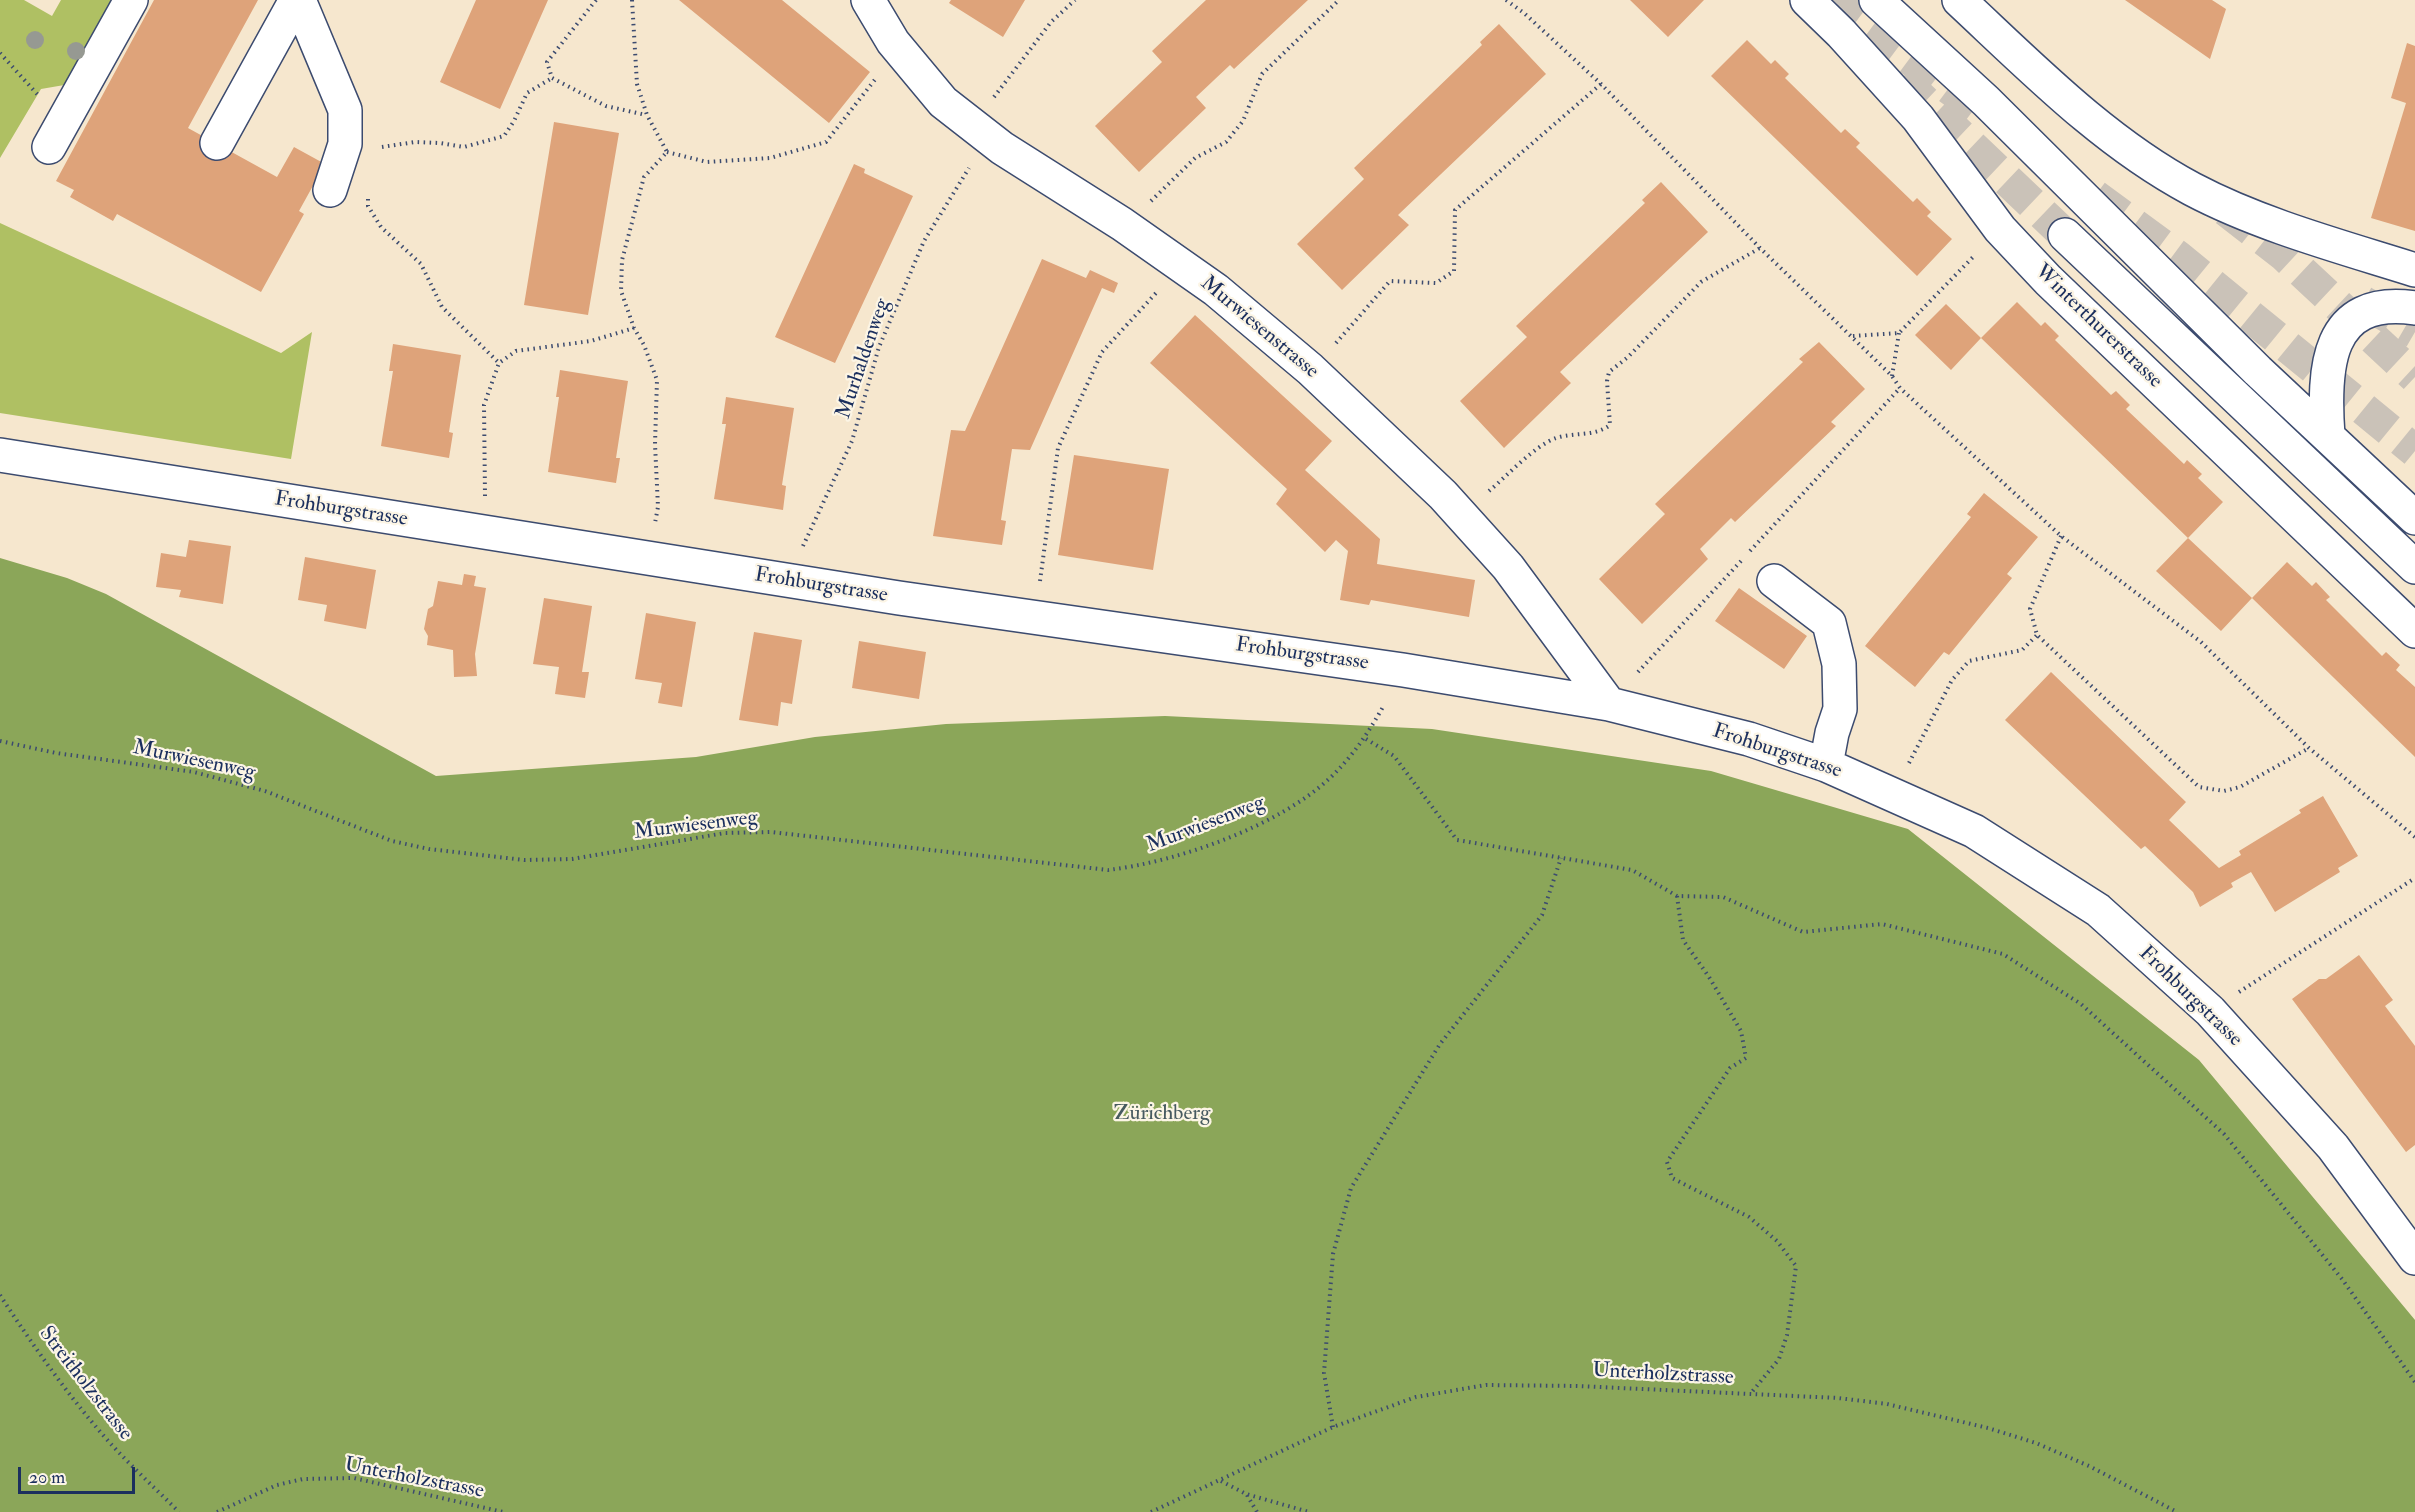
<!DOCTYPE html>
<meta charset="utf-8">
<style>
body{margin:0}
#map{position:relative;width:2415px;height:1512px;overflow:hidden;background:#f6e7ce;font-family:"IM FELL Double Pica",serif}
canvas{display:block}
.scale{position:absolute;left:18px;top:1467px;width:117px;height:27px;box-sizing:border-box;border:3px solid #1b2f5e;border-top:0;padding-left:8px;font-size:18px;line-height:21px;white-space:nowrap;color:#1b2f5e;-webkit-text-stroke:4px #fcf5e5;paint-order:stroke}
</style>
<div id="map">
<canvas width="2415" height="1512"></canvas>
<div class="scale">20 m</div>
</div>
<script>
const g = document.querySelector('canvas').getContext('2d');
g.lineJoin = 'round';
function fillPath(path, color) {
  g.fillStyle = color;
  g.fill(path, 'evenodd');
}
function strokePath(path, color, width, dash) {
  g.strokeStyle = color;
  g.lineWidth = width;
  g.lineCap = dash ? 'butt' : 'round';
  g.setLineDash(dash || []);
  g.stroke(path);
}
function write(font, color, halo, rows, align = 'center') {
  g.font = font + ' "IM FELL Double Pica",serif';
  g.lineWidth = 4.5;
  g.setLineDash([]);
  g.textBaseline = 'middle';
  g.strokeStyle = halo;
  g.fillStyle = color;
  for (const [text, x, y, turn = 0] of rows) {
    g.save();
    g.translate(x, y);
    g.rotate((+turn || 0) * Math.PI / 180);
    g.textAlign = isNaN(turn) ? turn : align;
    if (halo) g.strokeText(text, 0, 0);
    g.fillText(text, 0, 0);
    g.restore();
  }
}
const green = new Path2D(`
 M0 0H24L52 16 61 0H122L76 83 41 89 0 158Z
 M0 223 281 353 312 332 291 459 0 413Z`);
const forest = new Path2D(`
 M0 558 67 578 106 594 436 776 696 757 815 737 946 724 1165 716 1432 729 1711 771 1908 829 2199 1060 2415 1320V1512H0Z`);
const building = new Path2D(`
 M154 0H258L188 128 277 177 294 147 325 164 299 211 304 214 261 292 117 214 113 221 70 197 74 190 56 181Z
 M476 0H548L500 109 440 82Z
 M679 0H782L870 72 829 123Z
 M951 0H1025L1003 37 949 3Z
 M1206 0H1308L1234 69 1230 65 1196 97 1206 108 1139 172 1095 126 1162 62 1152 51Z
 M1630 0H1704L1668 37Z
 M2125 0H2212L2226 9 2210 59Z
 M1499 24 1546 74 1398 215 1409 225 1342 290 1297 244 1364 179 1354 168 1482 45 1480 42Z
 M1747 40 1771 64 1775 60 1789 74 1785 78 1841 133 1845 129 1860 143 1856 147 1913 202 1917 198 1931 212 1927 216 1952 239 1917 276 1711 76Z
 M2407 43 2415 46V231L2371 218 2406 103 2391 98Z
 M554 122 619 133 588 315 524 305Z
 M854 164 865 169 864 173 913 196 835 363 775 337Z
 M1661 182 1708 232 1560 372 1571 383 1504 448 1460 401 1527 337 1516 326 1645 203 1642 200Z
 M1042 259 1086 278 1090 270 1118 283 1114 293 1102 288 1030 450 1012 449 1001 520 1006 521 1002 545 933 536 951 430 965 431Z
 M2017 302 2041 326 2045 322 2059 336 2055 340 2111 395 2116 391 2130 405 2126 409 2184 464 2187 460 2202 474 2198 478 2223 502 2188 538 1981 338Z
 M1946 304 1981 338 1951 370 1915 335Z
 M1195 315 1332 441 1305 470 1380 539 1377 564 1475 580 1469 617 1371 600 1369 605 1340 600 1348 551 1336 540 1325 552 1276 504 1287 489 1150 363Z
 M1819 342 1865 389 1831 422 1836 426 1735 522 1731 518 1700 549 1708 559 1642 624 1599 579 1665 514 1655 504 1803 362 1799 359Z
 M393 344 461 355 449 432 453 433 449 458 381 446 393 371H389Z
 M560 370 628 381 616 458H620L616 483 548 472 559 397H556Z
 M726 397 794 408 782 485 786 486 783 510 714 499 726 424H722Z
 M1074 455 1169 469 1153 570 1058 555Z
 M1984 493 2038 537 2007 574 2012 578 1949 655 1944 652 1915 687 1865 646 1971 517 1967 514Z
 M2188 538 2252 598 2221 631 2156 571Z
 M189 540 231 546 223 604 179 597 181 590 156 587 161 553 186 557Z
 M305 557 376 570 366 629 324 621 327 605 298 600Z
 M2287 562 2312 586 2316 582 2330 597 2326 600 2382 656 2386 652 2400 665 2396 670 2415 687V757L2252 598Z
 M464 574 476 576 474 586 486 588 475 654 477 676 454 677 453 650 427 645 428 636 424 629 428 609 433 606 438 581 462 585Z
 M1739 588 1807 636 1784 669 1715 621Z
 M544 598 592 606 582 672H589L585 698 555 694 559 667 533 664Z
 M646 613 696 622 682 707 658 703 662 683 635 679Z
 M754 632 802 640 792 704 781 702 778 726 739 720Z
 M859 641 926 652 919 699 852 688Z
 M2051 672 2186 802 2169 820 2219 868 2241 855 2239 851 2301 813 2299 810 2323 796 2358 856 2338 868 2340 872 2275 912 2251 872 2231 883 2233 887 2200 907 2193 892 2145 846 2141 849 2005 720Z
 M2359 955 2393 1000 2385 1006 2415 1046V1145L2406 1152 2292 999 2319 979H2326Z`);
const highwayTunnel = new Path2D(`
 M1831 0 1979 110
 M1901 79 2065 235
 M2095 196 2178 257 2415 451
 M2226 210 2284 255 2415 377
 M2363 302 2415 332`);
const path = new Path2D(`
 M596 0 547 62 552 78 606 106 646 115
 M632 0 637 84 647 115 667 152 644 177 622 260 621 291 634 328 644 345 657 380 655 444 658 507 655 523
 M1506 0 1524 13 1601 84 1760 248 1892 376 1900 388 2061 536 2201 642 2309 748 2415 837
 M0 53 38 95
 M994 97 1051 22 1075 0
 M382 147 415 142 440 143 464 147 504 136 514 121 527 93 552 78
 M667 152 707 162 770 158 826 142 877 77
 M368 199V206L381 227 421 264 442 307 499 363
 M1151 201 1195 158 1226 142 1243 121 1262 74 1339 0
 M1853 336 1899 333 1974 256
 M1336 343 1390 281 1436 283 1454 271 1455 210 1601 84
 M1892 376 1899 333
 M1489 491C1507 476 1534 446 1556 438 1574 432 1594 437 1610 425L1607 381 1609 372 1628 357 1701 282 1760 248
 M485 496 484 405 499 363 516 351 591 341 634 328
 M2061 536 2030 609 2037 635 2199 787 2224 791 2240 787 2309 748
 M803 546 852 441 879 347 924 241 969 168
 M1750 551 1900 388
 M1040 581 1058 448 1102 352 1156 293
 M1638 672 1741 561
 M1366 739 1394 756 1457 840 1632 870 1677 896 1723 897 1803 932 1882 924 2003 954 2081 1004 2224 1134 2342 1279 2415 1382
 M0 741 56 753 194 772 265 791 392 841 429 849 524 860 572 859 725 833 771 832 1108 870C1177 862 1279 826 1330 778 1353 756 1369 732 1384 705
 M1909 763 1952 680 1969 661 2022 650 2037 635
 M1677 896 1683 940 1709 977 1741 1031 1746 1058 1730 1068 1667 1162 1672 1178 1749 1217 1777 1241 1796 1266 1787 1335 1779 1359 1751 1393
 M2239 992 2415 878
 M0 1295C34 1347 69 1397 110 1443 132 1467 156 1489 179 1512
 M1333 1427 1324 1373 1333 1254 1351 1188 1440 1044 1542 915 1561 858
 M1221 1481 1246 1494 1309 1512
 M1247 1495 1257 1512
 M217 1512 277 1485 303 1479 354 1478 503 1512
 M1151 1512 1333 1427 1416 1397 1486 1385 1577 1386 1838 1398 1887 1404 1988 1428 2036 1443 2089 1466 2177 1512`);
const minor = new Path2D(`
 M299 0 345 110V144L330 190
 M868 0 893 42 943 102 1002 148 1122 224 1216 290 1310 369 1443 495 1508 567 1609 704
 M217 143 296 0
 M49 147 131 0
 M0 455 899 598 1403 670 1609 704 1749 739 1826 765 1974 831 2098 910 2210 1011 2333 1147 2415 1258
 M1774 581 1829 623 1839 664 1840 709 1832 733 1826 765`);
const major = new Path2D(`
 M1807 0 1841 33 1918 118 2000 229 2048 280 2415 631
 M1959 0C2032 68 2104 142 2192 189 2260 225 2342 247 2415 270`);
const highway = new Path2D(`
 M1876 0 1986 101 2258 371 2415 518
 M2065 235 2415 567
 M2328 436C2323 370 2325 295 2415 308`);
const trees = [
 [35,40],
 [76,51]
];
const streetNames = [
 ["Winterthurerstrasse",2098,327,44],
 ["Murwiesenstrasse",1259,328,40],
 ["Murhaldenweg",864,359,-71],
 ["Frohburgstrasse",341,510,9],
 ["Frohburgstrasse",821,586,9],
 ["Frohburgstrasse",1302,655,8],
 ["Frohburgstrasse",1777,752,18],
 ["Murwiesenweg",194,761,12],
 ["Murwiesenweg",1206,825,-21],
 ["Murwiesenweg",696,826,-7],
 ["Frohburgstrasse",2190,997,44],
 ["Unterholzstrasse",1663,1375,3],
 ["Streitholzstrasse",85,1384,52],
 ["Unterholzstrasse",414,1479,11]
];
const parkNames = [
 ["Zürichberg",1162,1114]
];
fillPath(green, '#afc063');
fillPath(forest, '#8ba659');
fillPath(building, '#dea37a');
strokePath(highwayTunnel, '#cac2b8', 33, [33, 16]);
strokePath(minor, '#3c4b6f', 36);
strokePath(major, '#3c4b6f', 36);
strokePath(highway, '#3c4b6f', 36);
strokePath(path, '#3c4b6f', 4, [1.5, 4.5]);
strokePath(minor, '#fff', 33);
strokePath(major, '#fff', 33);
strokePath(highway, '#fff', 33);
g.fillStyle = '#969992';
for (const [x, y] of trees) {
  g.beginPath();
  g.arc(x, y, 9, 0, 2 * Math.PI);
  g.fill();
}
write('21px', '#1b2f5e', '#fcf5e5', streetNames);
write('21px', '#475a60', '#fcf5e5', parkNames);
</script>
